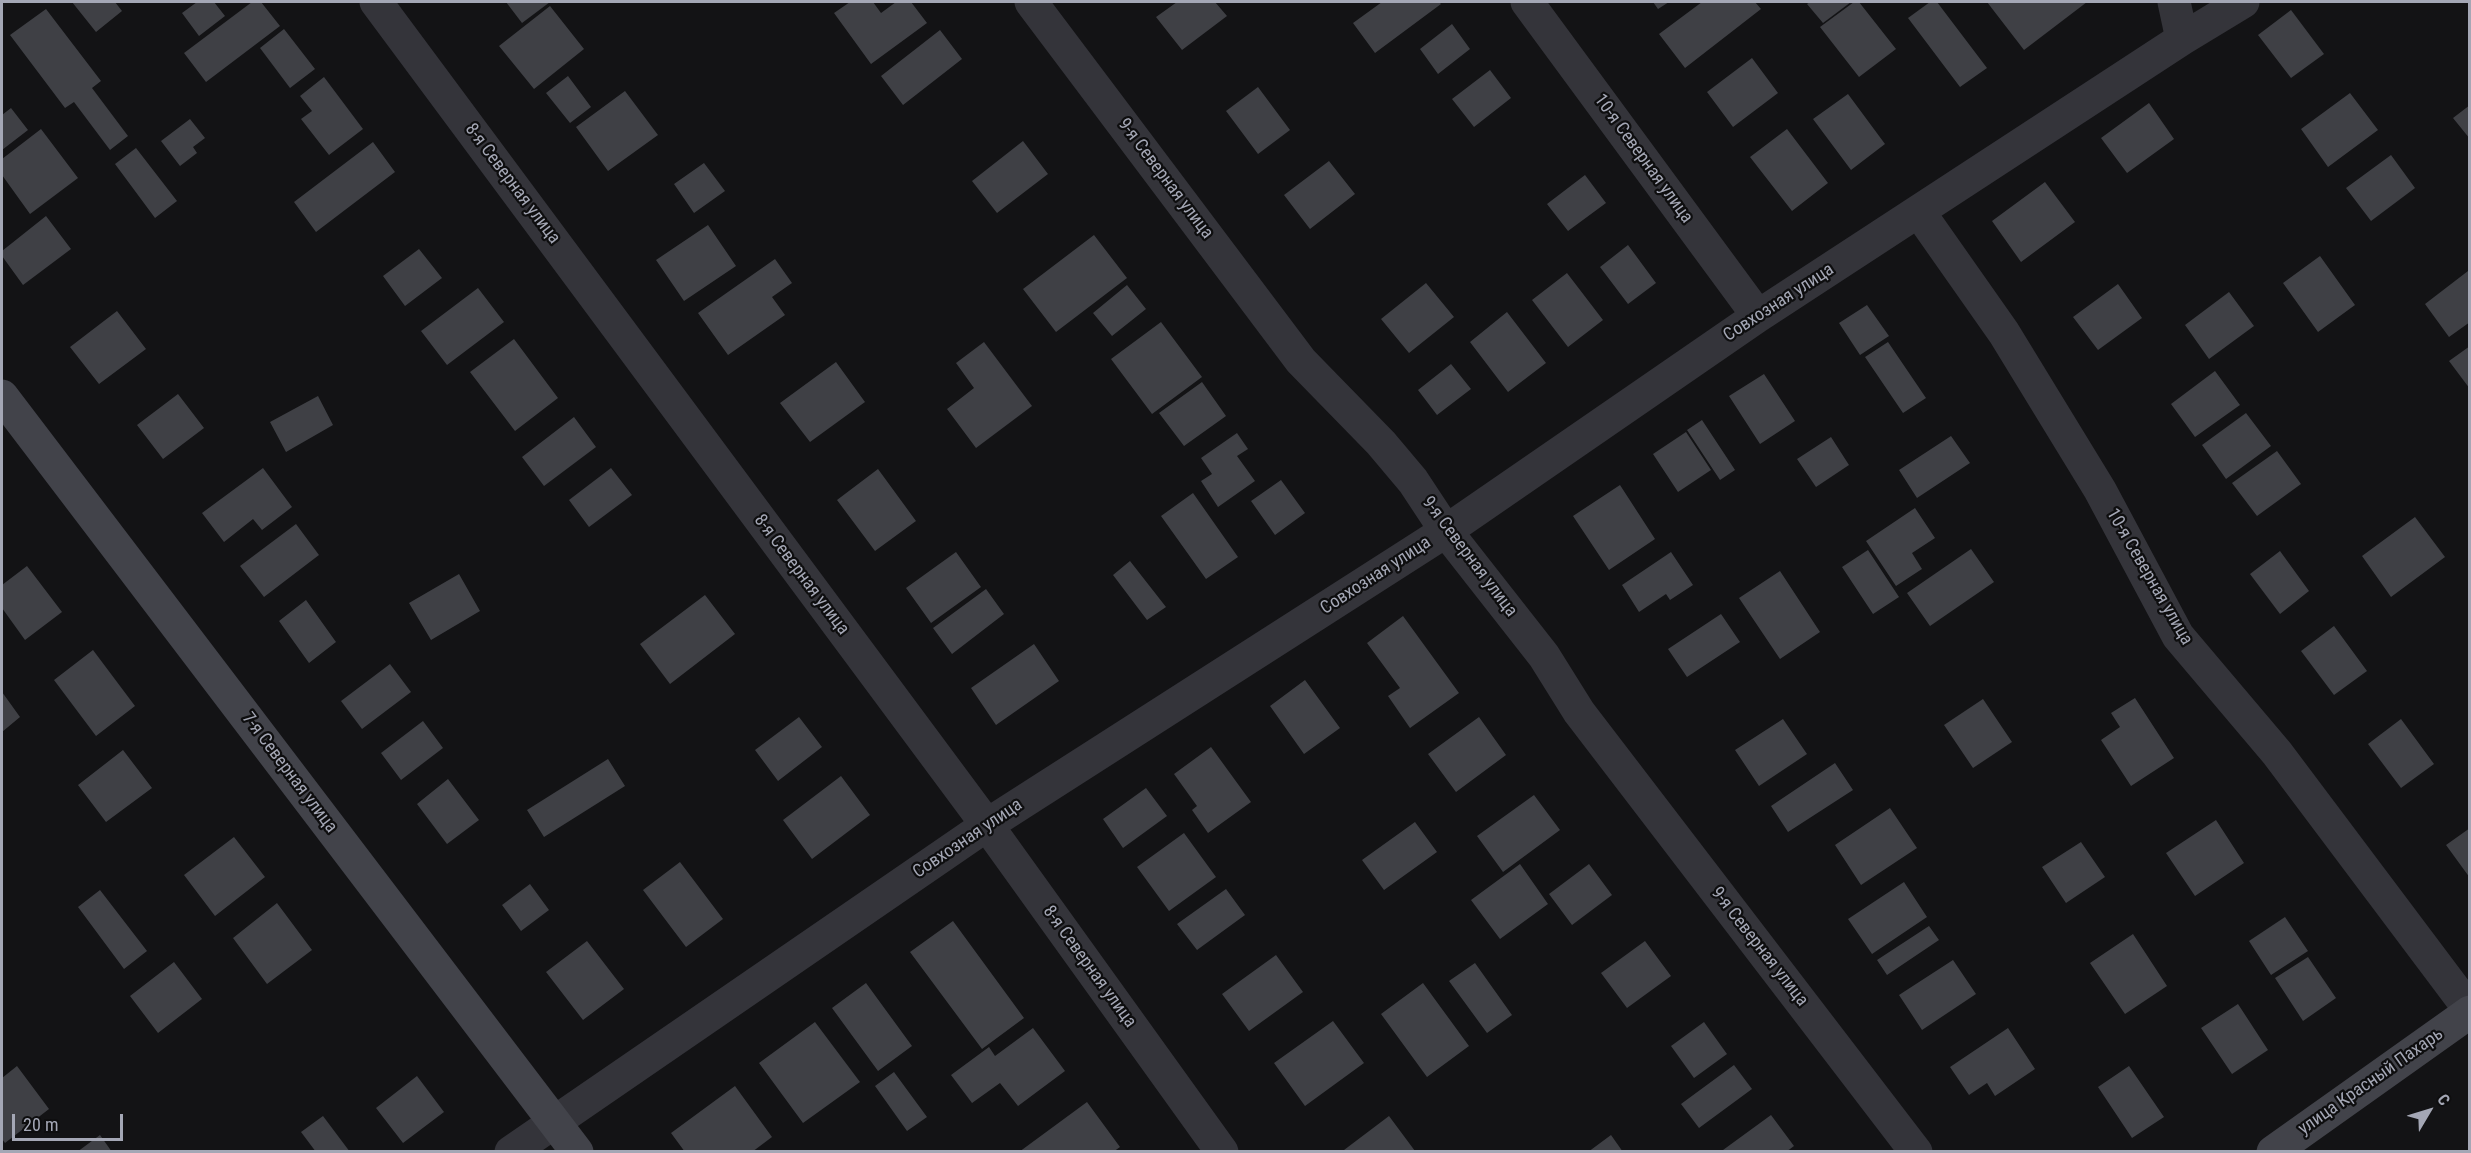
<!DOCTYPE html>
<meta charset="utf-8">
<style>
body{margin:0}
#map{position:relative;width:2471px;height:1153px;overflow:hidden;background:#131315;font-family:"Roboto Condensed",sans-serif}
canvas{display:block}
.frame{position:absolute;inset:0;border:3px solid #a4a7b5;pointer-events:none}
.north{position:absolute;left:2399px;top:1081px;width:60px;height:60px;-webkit-text-stroke:4px #0e0e0f;paint-order:stroke;rotate:52deg;font-size:16px;font-weight:700;line-height:24px;text-align:center;color:#a4a7b5}
.north::after{content:'';display:block;margin:auto;width:21px;height:27px;background:#a4a7b5;clip-path:polygon(50% 0,100% 100%,50% 72%,0 100%)}
.scale{position:absolute;left:12px;top:1114px;width:111px;height:27px;box-sizing:border-box;border:3px solid #a4a7b5;border-top:0;padding-left:8px;font-size:18px;line-height:21px;white-space:nowrap;color:#a4a7b5;-webkit-text-stroke:4px #0e0e0f;paint-order:stroke}
</style>
<div id="map">
<canvas width="2471" height="1153"></canvas>
<div class="frame"></div>
<div class="north">С</div>
<div class="scale">20 m</div>
</div>
<script>
const g = document.querySelector('canvas').getContext('2d');
g.lineJoin = 'round';
function fillPath(path, color) {
  g.fillStyle = color;
  g.fill(path, 'evenodd');
}
function strokePath(path, color, width, dash) {
  g.strokeStyle = color;
  g.lineWidth = width;
  g.lineCap = dash ? 'butt' : 'round';
  g.setLineDash(dash || []);
  g.stroke(path);
}
function write(font, color, halo, rows, align = 'center') {
  g.font = font + ' "Roboto Condensed",sans-serif';
  g.lineWidth = 4.5;
  g.setLineDash([]);
  g.textBaseline = 'middle';
  g.strokeStyle = halo;
  g.fillStyle = color;
  for (const [text, x, y, turn = 0] of rows) {
    g.save();
    g.translate(x, y);
    g.rotate((+turn || 0) * Math.PI / 180);
    g.textAlign = isNaN(turn) ? turn : align;
    if (halo) g.strokeText(text, 0, 0);
    g.fillText(text, 0, 0);
    g.restore();
  }
}
const building = new Path2D(`
 M72 2H115L122 11 96 32Z
 M197 2H214L225 16 199 36 182 13Z
 M252 2H261L280 26 206 82 184 53Z
 M506 2H550L522 23Z
 M850 2H873L881 13 896 2H911L927 23 871 64 834 13Z
 M1177 2H1215L1227 16 1182 50 1156 17Z
 M1382 2H1439L1441 4 1375 53 1353 23Z
 M1653 2H1669L1658 9Z
 M1702 2H1755L1761 9 1685 68 1659 34Z
 M1810 2H1851L1823 23 1807 4Z
 M1854 2H1859L1896 49 1859 77 1820 27Z
 M1930 2H1937L1987 68 1960 87 1908 18Z
 M1987 2H2087L2024 50Z
 M550 6 584 49 534 89 499 46Z
 M46 9 101 81 92 88 128 136 110 150 74 102 65 108 10 35Z
 M2291 10 2324 54 2291 78 2258 35Z
 M1452 24 1470 49 1438 74 1420 49Z
 M284 29 315 69 290 88 260 48Z
 M940 30 962 59 903 105 881 76Z
 M1752 58 1778 93 1733 127 1707 92Z
 M1490 70 1511 98 1474 127 1452 99Z
 M568 76 591 107 570 123 546 93Z
 M324 77 363 129 329 155 301 119 312 111 300 96Z
 M1258 87 1290 130 1258 154 1226 111Z
 M625 91 658 135 608 171 576 127Z
 M2350 93 2378 130 2328 167 2301 129Z
 M1848 94 1885 144 1851 170 1813 119Z
 M2149 103 2174 139 2127 173 2101 138Z
 M2470 105V139L2453 118Z
 M11 108 28 130 2 150V115Z
 M190 119 205 138 193 147 197 153 180 166 161 141Z
 M41 129 78 178 30 214 2 175V159Z
 M1787 129 1828 183 1792 211 1750 157Z
 M1023 141 1048 174 997 213 972 181Z
 M373 142 395 172 316 232 294 202Z
 M136 148 177 201 155 218 115 164Z
 M2391 155 2415 188 2371 221 2346 188Z
 M1329 161 1355 194 1310 229 1284 195Z
 M704 163 725 191 694 213 674 184Z
 M1585 175 1606 203 1568 231 1547 204Z
 M2045 182 2075 222 2021 262 1992 221Z
 M46 216 71 249 23 285 2 256V251Z
 M708 225 736 266 684 301 656 260Z
 M1094 235 1127 278 1056 332 1023 289Z
 M1628 245 1656 283 1628 304 1600 267Z
 M419 249 442 278 405 306 383 276Z
 M2320 256 2355 305 2318 332 2283 283Z
 M775 259 792 283 772 297 785 315 728 355 698 313Z
 M2468 271 2470 322 2449 337 2425 304Z
 M1567 273 1603 320 1568 347 1532 300Z
 M1426 283 1454 317 1409 353 1381 319Z
 M2118 284 2142 318 2098 350 2073 317Z
 M1127 285 1146 309 1112 336 1093 313Z
 M478 288 504 322 447 365 421 331Z
 M2229 292 2254 326 2209 359 2185 325Z
 M1867 305 1889 336 1860 355 1839 323Z
 M117 311 146 349 99 384 70 347Z
 M1507 312 1546 363 1508 392 1470 342Z
 M1161 322 1202 377 1152 414 1111 359Z
 M514 339 558 398 515 431 470 372Z
 M984 342 1032 406 976 448 947 409 974 388 956 363Z
 M1888 342 1926 398 1903 413 1865 357Z
 M2470 346V389L2449 361Z
 M836 362 865 402 810 442 780 403Z
 M1451 364 1471 389 1437 415 1418 390Z
 M2215 371 2240 405 2195 437 2171 404Z
 M1764 374 1795 421 1760 444 1729 396Z
 M1202 382 1226 416 1184 446 1159 413Z
 M178 394 204 428 163 459 137 425Z
 M318 396 333 425 286 452 270 422Z
 M2246 413 2271 446 2226 479 2202 445Z
 M574 417 596 447 544 486 522 457Z
 M1702 420 1735 470 1720 480 1687 430Z
 M1686 432 1711 470 1678 492 1653 454Z
 M1237 433 1248 449 1237 456 1255 481 1218 507 1201 481 1212 474 1201 458Z
 M1951 436 1970 463 1917 498 1899 470Z
 M1831 437 1849 465 1816 487 1797 459Z
 M2277 451 2301 484 2257 516 2232 483Z
 M263 468 292 507 262 530 253 519 224 542 202 513Z
 M611 468 632 495 589 527 569 500Z
 M878 469 916 521 875 551 837 500Z
 M1281 480 1305 513 1275 535 1251 501Z
 M1620 485 1655 539 1609 570 1573 516Z
 M1193 493 1238 557 1206 579 1161 516Z
 M1915 508 1935 538 1912 553 1922 569 1896 586 1866 541Z
 M2415 517 2445 557 2391 597 2362 556Z
 M296 524 319 555 264 597 240 566Z
 M1971 549 1994 582 1930 626 1907 593Z
 M1868 550 1899 597 1873 614 1842 567Z
 M2280 551 2309 591 2280 614 2250 574Z
 M956 552 981 587 931 623 906 588Z
 M1671 552 1693 585 1670 600 1666 594 1639 612 1622 585Z
 M1130 561 1166 607 1147 620 1113 575Z
 M27 566 62 612 25 640 2 608V585Z
 M1780 571 1820 632 1780 659 1739 598Z
 M459 574 480 611 431 640 409 603Z
 M986 589 1004 614 952 654 933 628Z
 M705 595 735 634 670 684 640 644Z
 M306 600 336 642 309 663 279 621Z
 M1721 614 1740 642 1687 677 1668 649Z
 M1403 616 1459 693 1410 728 1388 696 1400 688 1367 643Z
 M2334 626 2367 671 2334 695 2301 651Z
 M1034 644 1059 681 996 725 971 688Z
 M93 650 135 706 96 736 54 680Z
 M390 664 411 692 362 729 341 701Z
 M1305 680 1340 728 1304 754 1270 706Z
 M2 692 20 717 2 732Z
 M2135 698 2174 758 2131 786 2101 740 2120 727 2111 713Z
 M1983 699 2012 742 1973 768 1944 725Z
 M799 717 822 747 778 781 755 750Z
 M1479 717 1506 755 1456 792 1428 754Z
 M1783 719 1807 754 1759 786 1735 750Z
 M2401 719 2434 764 2401 788 2368 744Z
 M423 721 443 748 401 780 381 753Z
 M1211 747 1251 802 1208 833 1192 810 1197 806 1174 774Z
 M123 750 152 788 106 822 78 785Z
 M608 759 625 786 544 837 527 810Z
 M1835 763 1853 790 1788 832 1771 806Z
 M841 776 870 815 812 859 783 820Z
 M448 779 479 820 447 844 417 804Z
 M1146 788 1167 816 1123 848 1103 819Z
 M1534 795 1560 830 1503 872 1477 836Z
 M1890 808 1917 848 1861 885 1835 845Z
 M2216 820 2244 863 2195 896 2166 853Z
 M1415 822 1437 852 1384 890 1362 860Z
 M2470 828V878L2446 845Z
 M1184 833 1216 877 1169 911 1137 867Z
 M234 837 265 877 215 916 184 875Z
 M2081 842 2105 877 2066 903 2042 867Z
 M680 862 723 919 686 947 643 890Z
 M1520 864 1548 904 1500 939 1471 900Z
 M1589 864 1612 895 1572 925 1549 894Z
 M1904 882 1927 917 1872 954 1848 919Z
 M530 884 549 910 521 931 502 905Z
 M1226 889 1245 915 1197 950 1177 924Z
 M100 890 147 951 124 969 78 907Z
 M277 903 312 950 267 984 233 938Z
 M2285 917 2308 951 2271 975 2249 941Z
 M953 921 1024 1018 982 1049 910 952Z
 M1929 926 1939 940 1887 975 1877 960Z
 M2133 934 2167 986 2125 1014 2090 963Z
 M587 941 624 989 583 1020 546 972Z
 M1645 941 1671 976 1627 1008 1601 973Z
 M1276 955 1303 992 1249 1031 1222 994Z
 M2308 957 2336 998 2303 1021 2275 978Z
 M1953 960 1976 994 1922 1030 1899 995Z
 M174 962 202 999 158 1033 130 996Z
 M1475 963 1512 1015 1487 1033 1449 981Z
 M866 983 912 1046 878 1071 832 1008Z
 M1423 983 1469 1046 1427 1077 1381 1014Z
 M2238 1004 2268 1050 2232 1074 2201 1028Z
 M1333 1021 1364 1063 1305 1106 1274 1063Z
 M815 1022 860 1082 803 1123 759 1063Z
 M1704 1022 1727 1054 1694 1078 1671 1046Z
 M1033 1028 1065 1071 1018 1106 1000 1083 972 1103 951 1075 989 1047 995 1056Z
 M2008 1028 2035 1069 1995 1096 1987 1083 1969 1095 1950 1067Z
 M1734 1065 1752 1089 1699 1128 1681 1104Z
 M17 1066 49 1109 5 1143 2 1139V1078Z
 M2129 1066 2164 1117 2132 1138 2098 1087Z
 M894 1072 927 1117 907 1131 875 1086Z
 M417 1076 444 1112 403 1143 376 1108Z
 M735 1086 772 1137 752 1152H685L671 1133Z
 M1087 1102 1120 1147 1113 1152H1019Z
 M1771 1115 1794 1146 1786 1152H1724L1723 1150Z
 M323 1116 350 1152H316L301 1132Z
 M1389 1116 1415 1151 1345 1152 1344 1150Z
 M100 1135 112 1152H77Z
 M1611 1135 1623 1152H1588Z`);
const street = new Path2D(`
 M376 2 987 825 1222 1152
 M1031 2 1301 361 1381 443 1413 481 1446 531 1544 656 1579 712 1916 1152
 M1527 2 1758 316
 M2174 2 2182 39
 M1919 212 2004 333 2100 490 2178 636 2277 753 2470 1010
 M511 1152 987 825 1446 531 1758 316 2182 39 2243 2`);
const secondary = new Path2D(`
 M2 396 577 1152
 M2273 1152 2470 1012`);
const streetNames = [
 ["10-я Северная улица",1643,159,54],
 ["9-я Северная улица",1165,179,53],
 ["8-я Северная улица",512,184,53],
 ["Совхозная улица",1779,303,-33],
 ["9-я Северная улица",1469,557,53],
 ["8-я Северная улица",801,575,53],
 ["Совхозная улица",1376,576,-33],
 ["10-я Северная улица",2149,577,60],
 ["7-я Северная улица",289,773,53],
 ["Совхозная улица",968,839,-34],
 ["9-я Северная улица",1759,947,52],
 ["8-я Северная улица",1089,967,54],
 ["улица Красный Пахарь",2371,1082,-35]
];
fillPath(building, '#3f4045');
strokePath(street, '#34343a', 33);
strokePath(secondary, '#42434a', 33);
write('18px', '#a4a7b5', '#0e0e0f', streetNames);
</script>
